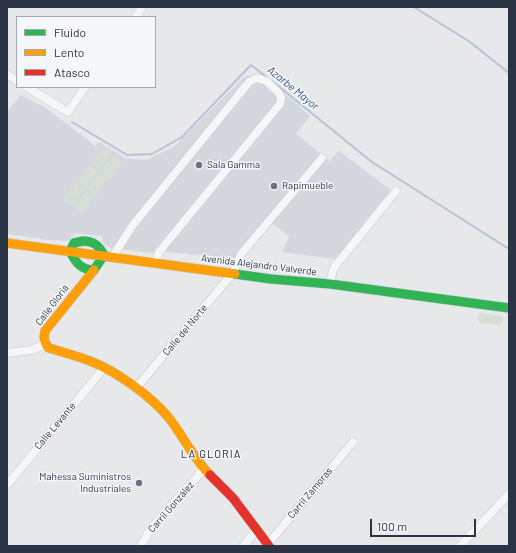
<!DOCTYPE html>
<meta charset="utf-8">
<style>
body{margin:0}
#map{position:relative;width:516px;height:553px;overflow:hidden;background:#e6e8ea;font-family:Barlow,sans-serif}
canvas{display:block}
.frame{position:absolute;inset:0;border:8px solid #2b3445;pointer-events:none}
.legend{position:absolute;left:16px;top:16px;width:140px;height:72px;box-sizing:border-box;background:#f4f6f9;border:1px solid #a4a8b1;margin:0;padding:5px 7px;list-style:none;font-size:12px;color:#2b3445}
.legend li{display:flex;align-items:center;gap:8px;height:20px}
.legend b{width:20px;border:1px solid #a4a8b1}
.scale{position:absolute;left:370px;top:519px;width:106px;height:18px;box-sizing:border-box;border:2px solid #2b3445;border-top:0;padding-left:5px;font-size:12px;line-height:14px;white-space:nowrap;color:#2b3445;-webkit-text-stroke:3px #f4f6f9;paint-order:stroke}
</style>
<div id="map">
<canvas width="516" height="553"></canvas>
<div class="frame"></div>
<ul class="legend">
<li><b style="height:5px;background:#30b455"></b>Fluido</li>
<li><b style="height:5px;background:#ff9f0a"></b>Lento</li>
<li><b style="height:5px;background:#e5322d"></b>Atasco</li>
</ul>
<div class="scale">100 m</div>
</div>
<script>
const g = document.querySelector('canvas').getContext('2d');
g.lineJoin = 'round';
function fillPath(path, color) {
  g.fillStyle = color;
  g.fill(path, 'evenodd');
}
function strokePath(path, color, width, dash) {
  g.strokeStyle = color;
  g.lineWidth = width;
  g.lineCap = dash ? 'butt' : 'round';
  g.setLineDash(dash || []);
  g.stroke(path);
}
function write(font, color, halo, rows, align = 'center') {
  g.font = font + ' Barlow,sans-serif';
  g.lineWidth = 3;
  g.setLineDash([]);
  g.textBaseline = 'middle';
  g.strokeStyle = halo;
  g.fillStyle = color;
  for (const [text, x, y, turn = 0] of rows) {
    g.save();
    g.translate(x, y);
    g.rotate((+turn || 0) * Math.PI / 180);
    g.textAlign = isNaN(turn) ? turn : align;
    if (halo) g.strokeText(text, 0, 0);
    g.fillText(text, 0, 0);
    g.restore();
  }
}
const built = new Path2D(`
 M257 74 290 98 310 116 296 134 330 161 339 151 391 190 335 259 282 252 289 236 267 219 234 258 156 251 151 253 111 248 103 243 102 236 75 233 68 241 50 240 7 234V112L21 95 46 108 93 144 94 146 99 142 125 158 146 160 174 147 244 77Z`);
const green = new Path2D(`
 M104 147 112 154 99 170 91 163Z
 M114 155 122 162 109 179 101 171Z
 M90 165 98 172 85 188 77 182Z
 M100 173 108 180 95 196 87 189Z
 M75 183 84 189 71 206 63 199Z
 M86 191 94 197 81 214 73 207Z
 M481 313 501 316 503 317V321L500 325 480 323 477 318Z`);
const stream = new Path2D(`
 M414 7 470 42 509 73
 M272 81 372 162 509 249
 M72 122 127 155 152 154 182 137 251 65 269 79`);
const street = new Path2D(`
 M136 17 142 7
 M7 74 17 81
 M27 87 68 112 85 87
 M113 256 133 225 249 82 257 78 266 81 279 93 281 98 280 104 159 252 156 262
 M330 284 333 270 336 265 396 191
 M7 353 32 350 45 344
 M136 388 233 273 241 254 322 158
 M7 485 104 368
 M268 544 353 442
 M141 546 149 531 204 469
 M243 546 257 530
 M460 546 509 494`);
const fast = new Path2D(`
 M83 241C94 241 99 246 104 255L94 270C81 270 75 262 70 251L74 243Z
 M235 274 271 279 330 284 509 308`);
const slow = new Path2D(`
 M7 243 235 274
 M94 270 45 331C43 338 44 343 49 348 62 352 77 356 90 361 116 371 151 396 169 418 183 436 194 459 210 475`);
const jam = new Path2D(`
 M210 475 233 498 269 546`);
const markers = [
 [199,165,4,"#6c737f"],
 [274,186,4,"#6c737f"],
 [139,483,4,"#6c737f"]
];
const poiNames = [
 ["Sala Gamma",207,165],
 ["Rapimueble",282,186],
 ["Mahessa Suministros",131,477,"right"],
 ["Industriales",131,489,"right"]
];
const streetNames = [
 ["Avenida Alejandro Valverde",259,265,7],
 ["Calle Gloria",52,305,-53],
 ["Calle del Norte",185,330,-50],
 ["Calle Levante",55,426,-50],
 ["Carril Zamoras",310,493,-50],
 ["Carril González",171,507,-49]
];
const waterNames = [
 ["Azarbe Mayor",293,88,39]
];
const neighbourhoodNames = [
 ["LA GLORIA",211,454]
];
fillPath(built, '#d4d7dd');
fillPath(green, '#d6ded6');
strokePath(stream, '#b4c4d5', 2);
strokePath(street, '#c4c6c8', 9);
strokePath(fast, '#c4c6c8', 10);
strokePath(slow, '#c4c6c8', 10);
strokePath(jam, '#c4c6c8', 10);
strokePath(street, '#f5f6f7', 8);
strokePath(fast, '#30b455', 9);
strokePath(slow, '#ff9f0a', 9);
strokePath(jam, '#e5322d', 9);
for (const [x, y, r, color] of markers) {
  const dot = new Path2D();
  dot.arc(x, y, r, 0, 2 * Math.PI);
  g.fillStyle = color;
  g.fill(dot);
  strokePath(dot, '#f4f6f9', 1.5);
}
write('10px', '#2b3445', '#f4f6f9', poiNames, 'left');
write('10px', '#2b3445', '#f4f6f9', streetNames);
write('italic 11px', '#34527a', '#f4f6f9', waterNames);
g.letterSpacing = '1px';
write('11px', '#1d2536', '#f4f6f9', neighbourhoodNames);
g.letterSpacing = '0px';
</script>
